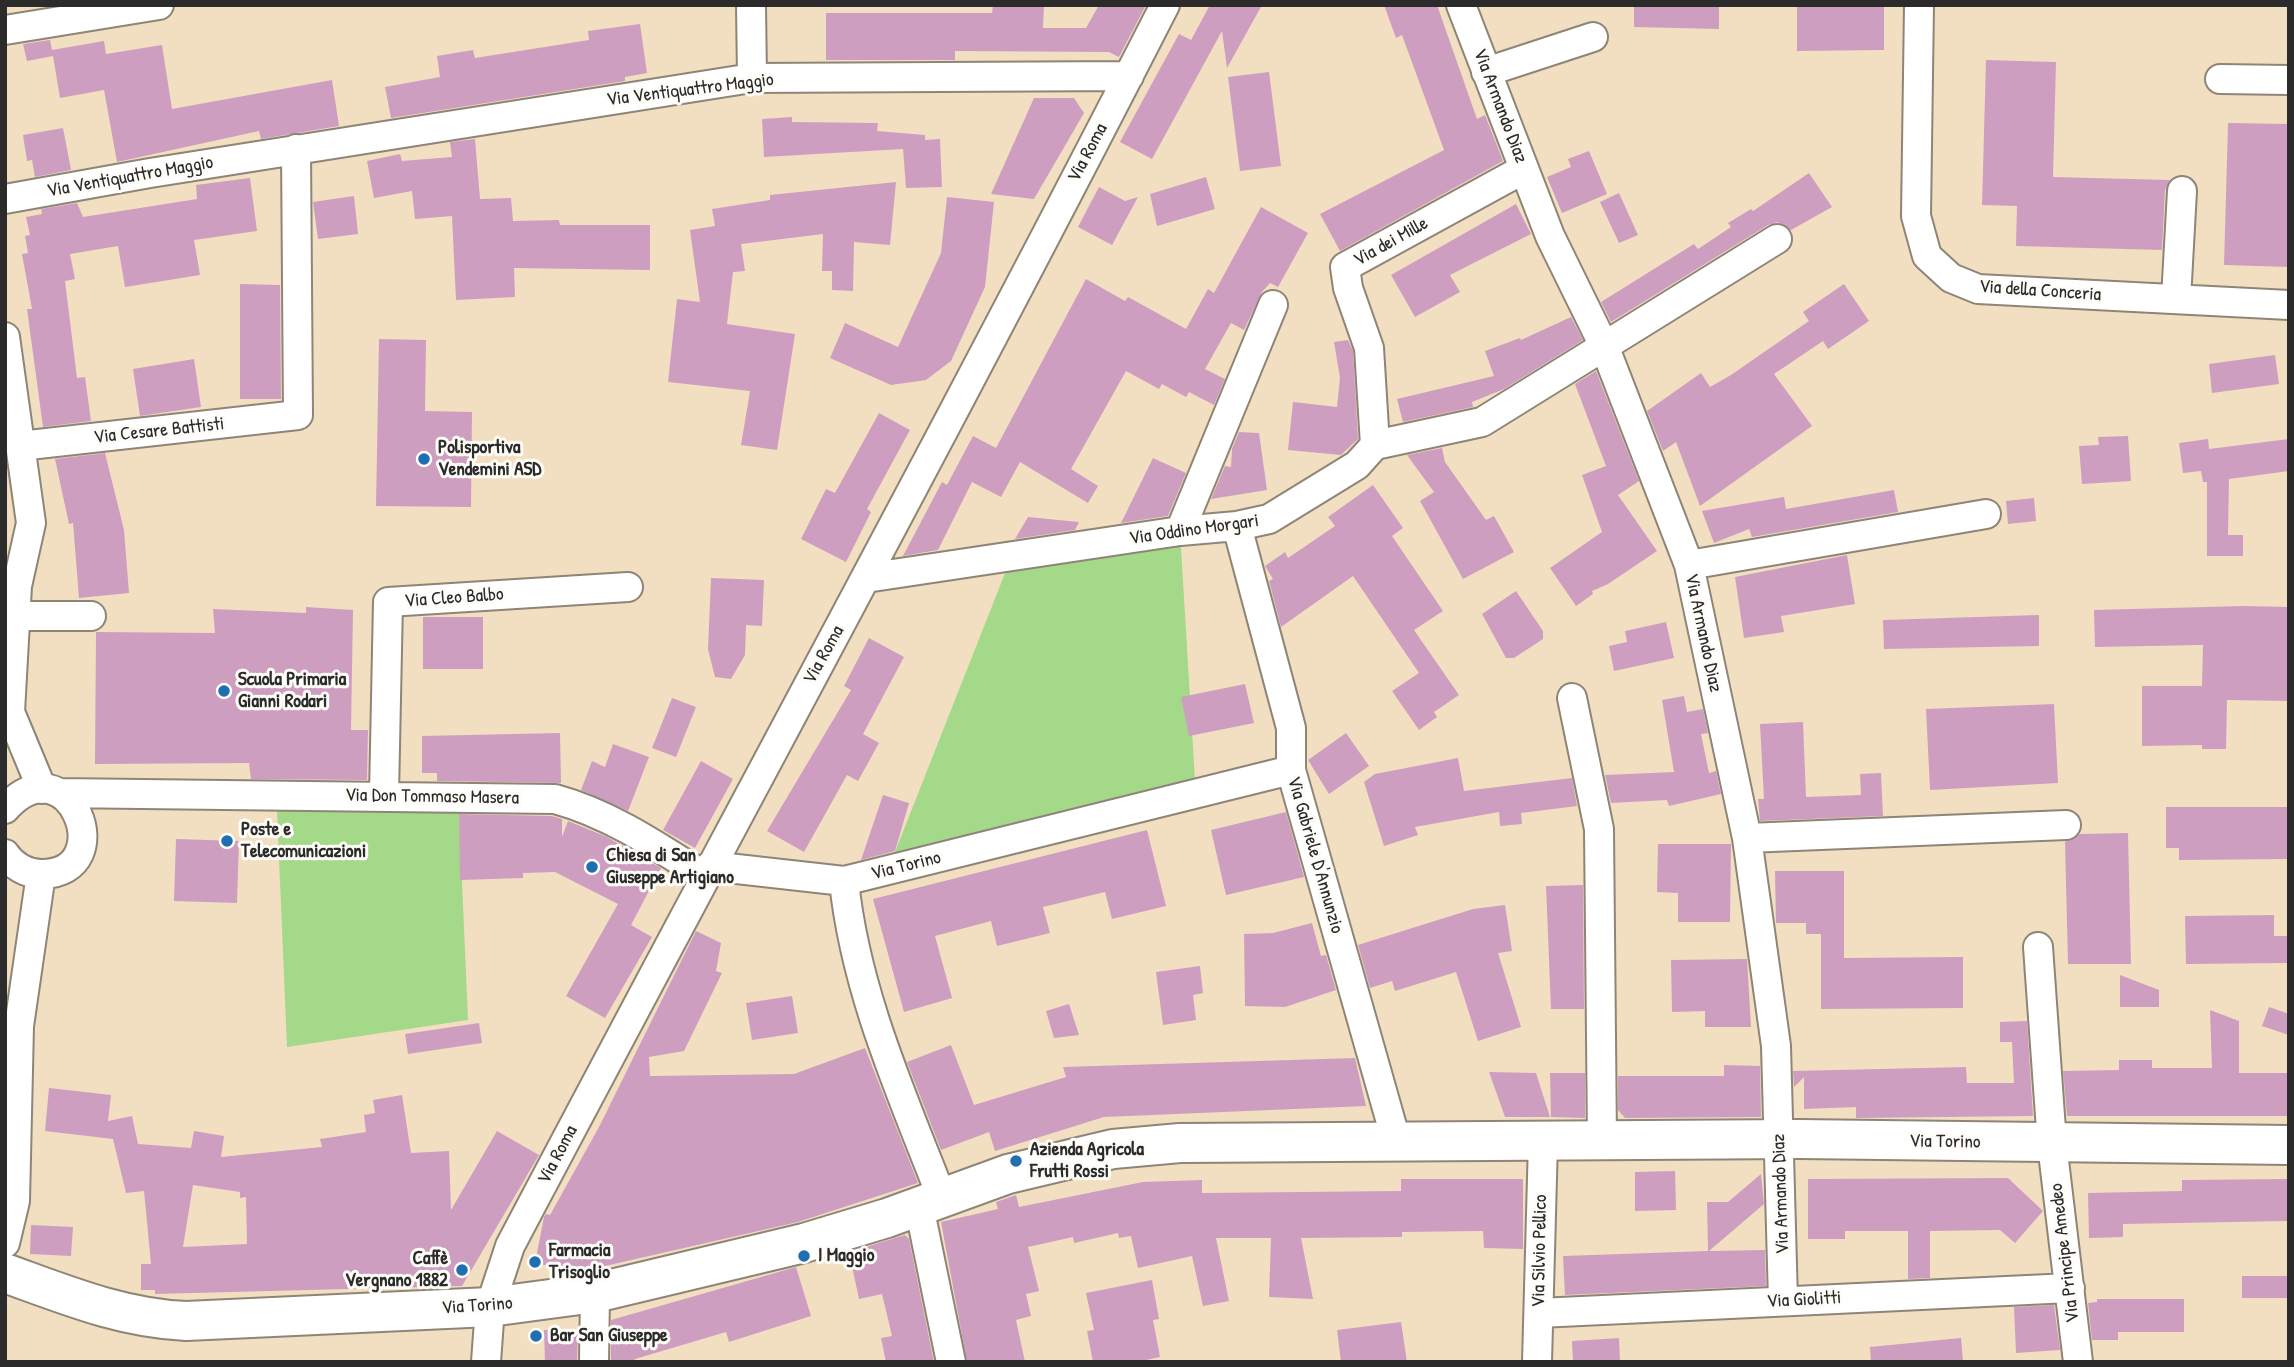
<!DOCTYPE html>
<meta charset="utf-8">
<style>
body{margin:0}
#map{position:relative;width:2294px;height:1367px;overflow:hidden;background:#f2dfc1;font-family:"Patrick Hand",sans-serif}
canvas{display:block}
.frame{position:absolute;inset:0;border:7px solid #2b2b2b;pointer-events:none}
</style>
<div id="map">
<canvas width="2294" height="1367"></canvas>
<div class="frame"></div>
</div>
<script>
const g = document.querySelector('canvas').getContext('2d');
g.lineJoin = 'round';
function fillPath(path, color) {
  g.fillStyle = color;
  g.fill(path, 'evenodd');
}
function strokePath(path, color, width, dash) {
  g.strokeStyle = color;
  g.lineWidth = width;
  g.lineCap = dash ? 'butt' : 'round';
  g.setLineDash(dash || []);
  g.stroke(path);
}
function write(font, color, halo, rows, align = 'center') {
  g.font = font + ' "Patrick Hand",sans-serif';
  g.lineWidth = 6;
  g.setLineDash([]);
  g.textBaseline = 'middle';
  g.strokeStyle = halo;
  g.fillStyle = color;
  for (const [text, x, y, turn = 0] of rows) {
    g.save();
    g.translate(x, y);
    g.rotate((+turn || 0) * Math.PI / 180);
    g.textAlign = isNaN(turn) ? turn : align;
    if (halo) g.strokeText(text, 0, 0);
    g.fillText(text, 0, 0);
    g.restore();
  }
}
const green = new Path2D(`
 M1180 531 1195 781 893 857 1011 558Z
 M277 811 459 812 468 1020 287 1047Z`);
const building = new Path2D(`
 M993 5H1044L1043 28H1086L1099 5H1146L1119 57 1109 52 955 51V60H826V13H992Z
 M1210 5H1262L1227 68 1222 31 1152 159 1120 142 1179 34 1191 40Z
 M1384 5H1437L1477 119 1485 115 1503 161 1340 251 1320 214 1444 150 1402 35 1396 38Z
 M1634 5H1719V29L1634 27Z
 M1797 5H1884V50L1797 51Z
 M640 24 647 73 625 77V81L391 118 385 87 440 77 437 56 473 50 475 58 589 40 588 31Z
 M50 40 52 50 104 41 106 54 162 45 172 109 332 80 339 126 261 139 259 131 117 162 104 90 60 98 53 56 27 61 23 44Z
 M1986 60 2056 62 2053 177 2170 180 2165 190 2162 250 2016 246 2017 206 1982 205Z
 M1269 72 1281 166 1240 171 1228 77Z
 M1034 98H1074L1084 113 1034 199 991 194Z
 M792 117V122L878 123 877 131 925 135V140L940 139 942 187 906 188 903 149 764 157 762 119Z
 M2228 123 2289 124V267L2224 265Z
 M63 128 71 170 35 177 32 160 27 161 23 135Z
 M475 139 480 199 511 198 513 221 559 220 560 225H650V270L514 268 515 297 456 300 452 216 415 219 412 191 374 198 367 161 400 154 402 161 452 157 450 142Z
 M1589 151 1607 194 1562 213 1547 177 1571 167 1568 159Z
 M1809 173 1832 207 1791 230 1777 222 1768 225 1611 322 1601 302 1694 244 1698 249 1731 227 1728 223 1751 209 1753 211Z
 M1206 177 1215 209 1157 226 1150 194Z
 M250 178 257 231 194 240 200 275 125 287 118 246 70 254 75 279 65 281 77 378 85 377 91 421 43 427 27 309H32L22 254 28 253 25 236 30 235 26 217 42 214 41 209 77 203 83 217 197 199 196 185Z
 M896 182 890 245 854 242 853 291 832 290V271H822L823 234 741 244 745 271 733 272 727 324 795 334 777 450 741 445 750 391 668 382 677 299 700 302 690 230 715 226 712 209 770 200V195Z
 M1099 187 1125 201 1138 197 1112 245 1078 227Z
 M1619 193 1638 235 1619 243 1600 202Z
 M354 196 358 234 318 239 313 202Z
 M947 197 994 202 985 287 951 361 926 380 891 385 830 358 845 323 898 347 941 253Z
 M1516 204 1531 234 1450 275 1460 292 1415 317 1391 275Z
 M1261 207 1308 233 1278 287 1270 283 1262 292 1244 330 1231 323 1205 369 1225 379 1214 405 1189 392 1186 397 1162 384 1159 389 1126 371 1071 469 1098 486 1088 503 1020 462 1001 497 972 482 938 550 903 556 942 482 947 485 973 436 996 448 1086 279 1125 301 1128 297 1186 329 1208 289 1214 293Z
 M240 284 280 285 281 399H240Z
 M1844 284 1869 321 1828 349 1823 341 1774 374 1812 426 1700 506 1676 442 1663 451 1647 411 1701 373 1710 387 1731 375 1809 321 1803 312Z
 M1571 317 1583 340 1504 389 1472 402 1473 407 1403 422 1397 399 1494 376 1485 351 1520 338 1521 340Z
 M379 339 426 340 425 411 472 412 471 507 376 506Z
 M1348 340 1353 351 1358 439 1341 455 1288 450 1293 402 1337 407 1340 378 1334 342Z
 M2275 355 2279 384 2212 393 2209 364Z
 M194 359 201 407 140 416 133 369Z
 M1596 371 1639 481 1618 495 1657 551 1608 584 1592 591 1593 594 1576 606 1550 568 1602 532 1582 475 1606 466 1575 384Z
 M879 413 910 430 867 509 871 512 846 562 801 539 826 489 835 493Z
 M1239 432 1259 433 1267 490 1211 499 1225 466 1231 467 1232 449Z
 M2128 436 2131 481 2082 484 2079 446 2099 445 2098 437Z
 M2208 439 2209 449 2289 439V471L2229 479 2228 535H2243V556H2207V482H2203L2201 471 2183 473 2179 443Z
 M1442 448 1445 462 1486 520 1494 516 1514 552 1463 579 1420 501 1434 492 1407 455Z
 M105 453 124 530 129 593 79 598 73 523 69 524 55 459Z
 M1153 458 1186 473 1168 516 1121 523Z
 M1373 485 1403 528 1392 536 1443 611 1414 630 1459 695 1434 712 1437 717 1419 730 1392 691 1419 673 1353 576 1281 627 1269 581 1273 579 1265 566 1285 552 1288 558 1335 526 1328 517Z
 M1894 490 1898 512 1752 537 1749 529 1714 543 1702 511 1784 497 1786 509Z
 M2034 498 2036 521 2008 524 2006 501Z
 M1028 517 1079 522 1075 530 1015 539Z
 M1847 555 1855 604 1781 616 1784 632 1744 638 1735 577Z
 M711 578 764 580 762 626 746 625 745 655 731 679 715 677 708 649Z
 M1516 591 1543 631V639L1514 658H1506L1482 614Z
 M2243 606 2289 607V701L2227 700 2226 749H2202V745L2142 746V686H2202L2203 645 2095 647 2094 610Z
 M306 607 353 610 351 730H368L367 780 251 779 249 763 95 764 96 632 215 633 213 609 306 613Z
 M2039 615V646L1884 649 1883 620Z
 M423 617H483V669H423Z
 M1666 622 1674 658 1614 671 1609 646 1627 642 1625 631Z
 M869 638 904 657 863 734 879 743 858 781 847 775 804 852 767 831 851 690 844 686Z
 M1245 684 1254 723 1189 736 1181 697Z
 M1684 696 1687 712 1703 709 1708 733 1701 734 1709 773 1716 771 1721 794 1669 806 1667 800 1611 803 1605 775 1674 772 1662 700Z
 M672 698 696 707 676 757 652 748Z
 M2054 704 2058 783 1930 790 1926 709Z
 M1803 722 1806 797 1861 795 1860 774 1881 773 1883 816 1760 821 1758 799H1764L1760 724Z
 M560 733 561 783 437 781V773H422V736Z
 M1346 733 1369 766 1329 794 1308 760Z
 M613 744 649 757 628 811 581 790 592 761 605 767Z
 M1458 758 1464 791 1572 778 1577 806 1521 813 1522 824 1500 826 1499 812 1415 827 1418 835 1384 846 1364 782 1375 774Z
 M701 761 733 779 695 848 663 830Z
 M883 795 909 803 895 851 861 860Z
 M2166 807H2289V859L2179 860V848H2166Z
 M1286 812 1304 877 1226 895 1211 830Z
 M459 814 552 816 562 819V837L568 821 607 837 661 868 631 925 652 937 605 1018 566 996 618 904 555 872 523 873V878L460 880Z
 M1147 830 1166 906 1112 919 1105 892 1043 907 1050 933 997 946 991 921 935 936 952 998 904 1012 873 899Z
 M2128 833 2131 964H2068L2065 842 2080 834Z
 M176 839 239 841 237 903 174 901Z
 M1658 844H1731L1730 922H1678V893L1657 892Z
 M1775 871H1844V958L1963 957V1008L1821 1009V934H1806V923H1776Z
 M1583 885 1584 1009H1551L1546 886Z
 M1505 905 1512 951 1498 953 1521 1027 1478 1041 1456 972 1395 991 1392 981 1370 988 1358 945 1473 909Z
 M2274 915V936H2289V963L2186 964 2185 916Z
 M1312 923 1321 956 1326 955 1336 990 1285 1007 1245 1006 1244 934 1273 933Z
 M696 931 721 943 716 971 722 973 684 1051 649 1057 650 1076 794 1074 865 1048 918 1183 798 1222 579 1272 535 1263 544 1217 546 1214 550 1215 599 1127Z
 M1747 959 1751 1027H1705V1011L1672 1012 1671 960Z
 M1200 966 1203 993 1193 995 1196 1020 1163 1025 1156 972Z
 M2120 975 2159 990V1007H2120Z
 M792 996 798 1033 752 1040 746 1003Z
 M1069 1004 1079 1035 1054 1038 1046 1011Z
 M2269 1007 2289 1014V1035L2262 1026Z
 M2210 1010 2239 1021V1073H2289V1116H2067L2063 1071 2119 1070V1060H2152V1068H2212Z
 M2027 1021 2033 1116 1856 1118V1107L1804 1109V1077L1794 1087 1793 1071 1966 1067 1967 1083H2014L2012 1042H2000V1022Z
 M479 1023 482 1043 408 1054 405 1034Z
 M951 1045 974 1105 1066 1077 1063 1067 1355 1058 1366 1106 1104 1117 995 1151 989 1132 941 1150 907 1062Z
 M1724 1065 1760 1066 1761 1117 1625 1118 1618 1110V1076H1724Z
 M1489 1072 1536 1073 1550 1117H1505Z
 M1550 1073H1585V1118L1551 1117Z
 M49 1088 111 1095 108 1121 132 1116 138 1144 191 1148 194 1131 224 1136 221 1157 322 1147 320 1139 366 1132 364 1115 375 1113 373 1100 402 1095 411 1153 449 1151 451 1210 497 1131 539 1155 462 1286 155 1294V1290H141V1264H151L144 1191 126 1193 113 1139 45 1131ZM193 1185 240 1192V1198L246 1197 247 1244 183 1247Z
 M1675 1171 1676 1210 1635 1211V1172Z
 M1761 1174 1764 1204 1709 1251 1765 1250 1766 1286 1565 1295 1563 1256 1708 1251 1707 1202H1728Z
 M2008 1178 2043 1211 2015 1243 2000 1230 1930 1231V1278L1908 1279V1231H1845V1239H1808V1179Z
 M1401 1179H1523V1249L1484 1248 1483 1231 1402 1232V1237L1301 1238 1313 1299 1269 1297 1271 1238H1216L1229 1301 1203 1306 1192 1256 1138 1268 1131 1236 1119 1238 1118 1233 1074 1243 1073 1237 1028 1247 1039 1291 1026 1294 1031 1316 1016 1320 1025 1362H967L941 1222 998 1209 996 1202 1016 1195 1019 1207 1143 1182 1202 1180V1193L1401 1191Z
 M2289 1179V1221L2123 1224V1237L2089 1238 2088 1193 2182 1191V1180Z
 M31 1225 73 1227 71 1256 30 1254Z
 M905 1235 909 1239 934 1362H886L881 1338 892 1336 882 1294 859 1299 849 1252Z
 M796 1267 811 1316 729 1342 726 1332 635 1359V1362H611V1320Z
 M2242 1276H2289V1298H2242Z
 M1152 1280 1159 1319 1153 1320 1160 1357 1137 1362H1093L1087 1331 1094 1330 1086 1293Z
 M2097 1299H2184V1332H2118V1340H2092L2088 1303 2097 1302Z
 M2054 1305 2060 1350 2016 1353 2014 1307Z
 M1401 1322 1407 1362H1341L1337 1330Z
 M544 1330H578L577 1362H545Z
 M1619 1338 1620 1362H1573L1572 1341Z
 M1961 1338 1963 1362H1871L1870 1347Z`);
const street = new Path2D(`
 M751 5 752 78
 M1461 5 1550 236 1605 348 1689 565 1747 838 1776 1046 1783 1301
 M1919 5 1916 216 1927 256 1951 278 1978 289 2289 305
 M5 30 159 5
 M1486 72 1593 37
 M2220 79 2289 80
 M5 199 150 173 752 78 1129 76
 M2176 299 2182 191
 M5 337 31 523 17 586 10 712 42 789
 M1375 445 1369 348 1348 288 1345 267 1524 169
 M20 446 298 415 296 149
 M1237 526 1291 728V770L1396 1140
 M1180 531 1273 305
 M1689 565 1986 514
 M866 578 1180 531 1237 526 1269 519 1357 465 1375 445 1482 422 1777 239
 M15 616H91
 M1572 698 1599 829 1602 1141
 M59 793 555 799C610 814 657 846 704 876
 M384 795 388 602 628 587
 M5 809C69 738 122 873 42 874 27 874 13 866 5 854
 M1747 838 2066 825
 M710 866 844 881 1291 770
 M844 881C855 991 902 1095 942 1198
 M2038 947 2052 1144 2078 1362
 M919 1206 951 1362
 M5 1243 15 1201 19 1026 41 874
 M1539 1313 2070 1288
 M486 1362 490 1307 510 1246C728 832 952 422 1165 5
 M594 1362 595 1293
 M1537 1362 1543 1141`);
const primary = new Path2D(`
 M5 1273C66 1295 121 1318 186 1321L490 1307 595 1293 804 1243 887 1218 1008 1174 1113 1149 1180 1143 1799 1139 2289 1145`);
const markers = [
 [424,459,7,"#1f6fb2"],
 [224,691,7,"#1f6fb2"],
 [227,841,7,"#1f6fb2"],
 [592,867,7,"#1f6fb2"],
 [1016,1161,7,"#1f6fb2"],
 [804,1256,7,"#1f6fb2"],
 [535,1262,7,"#1f6fb2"],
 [462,1270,7,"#1f6fb2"],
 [536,1336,7,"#1f6fb2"]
];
const streetNames = [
 ["Via Ventiquattro Maggio",690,90,-7],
 ["Via Armando Diaz",1500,106,69],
 ["Via Roma",1088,153,-62],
 ["Via Ventiquattro Maggio",130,177,-10],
 ["Via dei Mille",1391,242,-29],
 ["Via della Conceria",2040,291,4],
 ["Via Cesare Battisti",159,431,-6],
 ["Via Oddino Morgari",1194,530,-8],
 ["Via Cleo Balbo",454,598,-4],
 ["Via Armando Diaz",1703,633,78],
 ["Via Roma",824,655,-61],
 ["Via Don Tommaso Masera",432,797,1],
 ["Via Gabriele D'Annunzio",1315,855,74],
 ["Via Torino",906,866,-14],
 ["Via Torino",1945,1142,1],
 ["Via Roma",558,1155,-62],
 ["Via Armando Diaz",1781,1194,-92],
 ["Via Silvio Pellico",1540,1251,-89],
 ["Via Principe Amedeo",2065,1253,-97],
 ["Via Giolitti",1804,1300,-3],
 ["Via Torino",477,1306,-4]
];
const poiNames = [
 ["Polisportiva",438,448],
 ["Vendemini ASD",438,470],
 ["Scuola Primaria",238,680],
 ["Gianni Rodari",238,702],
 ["Poste e",241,830],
 ["Telecomunicazioni",241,852],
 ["Chiesa di San",606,856],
 ["Giuseppe Artigiano",606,878],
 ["Azienda Agricola",1030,1150],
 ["Frutti Rossi",1030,1172],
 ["Farmacia",549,1251],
 ["Trisoglio",549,1273],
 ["I Maggio",818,1256],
 ["Caffè",448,1259,"right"],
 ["Vergnano 1882",448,1281,"right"],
 ["Bar San Giuseppe",550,1336]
];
fillPath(green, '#a3d989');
fillPath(building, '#ce9ec0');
strokePath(street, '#8e8576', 32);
strokePath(primary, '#8e8576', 42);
strokePath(street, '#fff', 28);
strokePath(primary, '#fff', 38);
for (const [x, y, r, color] of markers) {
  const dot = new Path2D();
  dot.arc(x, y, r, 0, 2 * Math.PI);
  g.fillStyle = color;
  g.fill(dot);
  strokePath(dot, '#fdfcf7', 2.5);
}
write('19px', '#2b2b2b', '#fdfcf7', streetNames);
write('bold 19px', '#2b2b2b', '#fdfcf7', poiNames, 'left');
</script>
